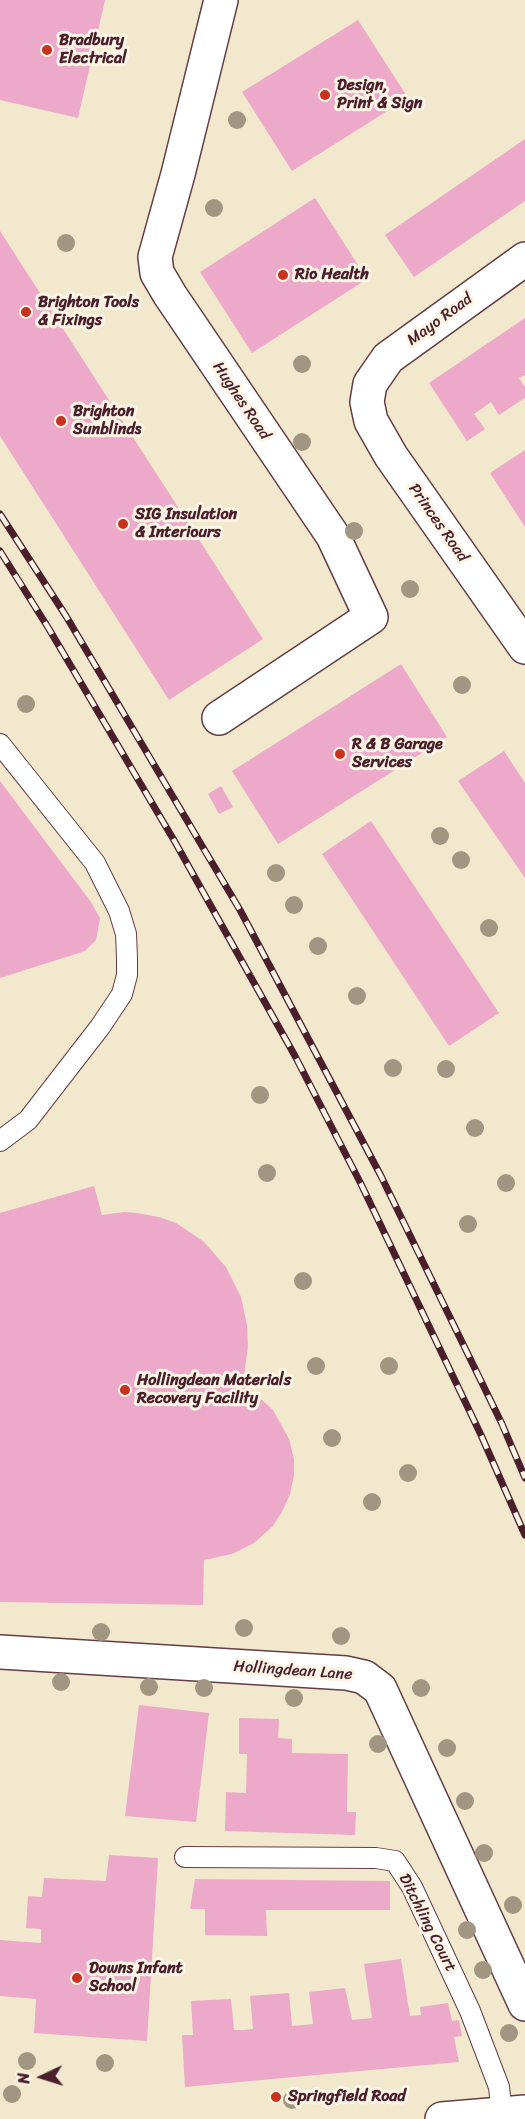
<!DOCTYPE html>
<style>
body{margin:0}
#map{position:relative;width:525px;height:2119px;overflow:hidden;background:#f2e8cd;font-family:Sriracha,sans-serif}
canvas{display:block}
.north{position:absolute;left:12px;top:2047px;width:60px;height:60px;-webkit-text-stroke:4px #fcf5e5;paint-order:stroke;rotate:266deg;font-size:16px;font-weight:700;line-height:24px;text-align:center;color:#4a1f2b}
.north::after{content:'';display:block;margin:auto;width:21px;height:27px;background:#4a1f2b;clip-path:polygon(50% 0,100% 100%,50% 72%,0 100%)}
</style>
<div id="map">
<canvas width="525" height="2119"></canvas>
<div class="north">N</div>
</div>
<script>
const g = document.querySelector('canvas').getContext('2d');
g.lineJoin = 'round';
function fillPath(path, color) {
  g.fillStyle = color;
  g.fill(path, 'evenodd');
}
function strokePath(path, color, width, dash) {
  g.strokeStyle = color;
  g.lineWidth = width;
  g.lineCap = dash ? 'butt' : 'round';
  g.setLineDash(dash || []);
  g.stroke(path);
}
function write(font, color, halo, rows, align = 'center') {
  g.font = font + ' Sriracha,sans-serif';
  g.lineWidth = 6;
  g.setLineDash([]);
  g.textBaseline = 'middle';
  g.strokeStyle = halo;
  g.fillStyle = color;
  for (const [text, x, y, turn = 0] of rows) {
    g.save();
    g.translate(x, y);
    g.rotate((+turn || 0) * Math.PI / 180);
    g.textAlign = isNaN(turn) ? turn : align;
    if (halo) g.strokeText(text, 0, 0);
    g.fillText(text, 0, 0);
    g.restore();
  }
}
const building = new Path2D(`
 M0 0H105L78 118 0 100Z
 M358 20 408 98 292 171 242 92Z
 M525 139V201L414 277 385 235Z
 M315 198 367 279 252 353 200 272Z
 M0 231 263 639 169 700 0 436Z
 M525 318V375L519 378 525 387V398L499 415 491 402 474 414 485 429 467 441 429 383Z
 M525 450V527L490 473Z
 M401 664 447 737 278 844 232 771Z
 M504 751 525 783V878L458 781Z
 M0 781 91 902 100 918 96 940 85 951 0 978Z
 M221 786 233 807 219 814 208 794Z
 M371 821 499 1013 449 1046 322 854Z
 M94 1186 102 1215 124 1212 137 1213 159 1217 176 1223 203 1241 226 1267 241 1297 247 1325 248 1346 243 1383 273 1410 289 1439 294 1459V1475L290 1494 283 1510 273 1526 254 1543 232 1554 204 1560 203 1605 0 1602V1213Z
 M139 1705 209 1713 196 1822 125 1816Z
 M239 1718 279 1719 278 1738 292 1739V1753L348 1754 347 1812H356L355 1835 225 1831 226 1792 246 1793 247 1754H239Z
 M109 1855 158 1858 147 2041 34 2033 36 1999 0 1996V1940L41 1943V1929L26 1928 28 1896 42 1897 44 1878 106 1881Z
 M195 1879 390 1881V1910H266L267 1936 205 1935V1909H190Z
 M401 1959 410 2016 421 2015 420 2007 448 2003 452 2021 459 2020 462 2036 454 2037 459 2062 185 2087 182 2035H193L191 2001 231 1999 234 2030H243L253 2029 250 1996 289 1993 292 2026 303 2025 313 2024 309 1992 345 1988 352 2020 372 2018 364 1964Z`);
const service = new Path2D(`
 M0 744 95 863 119 911 126 934 127 958V975L122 994 100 1027 28 1120 0 1141
 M185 1857 376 1858 395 1861 412 1887 470 2011 499 2087 502 2114`);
const minor = new Path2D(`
 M525 259 388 358 370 384 367 402 371 421 391 456 525 647
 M219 718 371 617 333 536 170 295 157 273 155 257 178 174 221 0
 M0 1652 346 1673 364 1677 380 1689 525 2004`);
const tertiary = new Path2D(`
 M442 2119 525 2112`);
const rail = new Path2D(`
 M0 514 66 616 240 910 381 1176 502 1424 525 1478
 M0 551 49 629 175 842 295 1056 361 1184 481 1435 525 1535`);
const trees = [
 [237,120],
 [214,208],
 [66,243],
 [302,364],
 [302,442],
 [354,531],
 [410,589],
 [462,685],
 [26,704],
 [440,836],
 [461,860],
 [276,873],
 [294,905],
 [489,928],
 [318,946],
 [357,996],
 [393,1068],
 [446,1069],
 [260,1095],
 [475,1128],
 [267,1173],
 [506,1183],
 [468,1224],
 [303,1281],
 [316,1366],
 [389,1366],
 [332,1438],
 [408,1473],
 [372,1502],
 [244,1628],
 [101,1632],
 [341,1636],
 [61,1682],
 [149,1687],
 [204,1688],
 [421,1688],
 [294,1698],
 [378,1744],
 [447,1748],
 [465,1801],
 [484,1853],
 [513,1905],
 [467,1930],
 [483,1970],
 [509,2033],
 [27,2061],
 [105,2063],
 [12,2094],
 [292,2100]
];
const markers = [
 [47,50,6,"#c8321e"],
 [325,95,6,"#c8321e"],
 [283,275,6,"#c8321e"],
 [26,312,6,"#c8321e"],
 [61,421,6,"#c8321e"],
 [123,524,6,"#c8321e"],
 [340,754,6,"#c8321e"],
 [125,1390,6,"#c8321e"],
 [77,1978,6,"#c8321e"],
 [276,2097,6,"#c8321e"]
];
const poiNames = [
 ["Bradbury",59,41],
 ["Electrical",59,59],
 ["Design,",337,86],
 ["Print & Sign",337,104],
 ["Rio Health",295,275],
 ["Brighton Tools",38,303],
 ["& Fixings",38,321],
 ["Brighton",73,412],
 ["Sunblinds",73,430],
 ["SIG Insulation",135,515],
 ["& Interiours",135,533],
 ["R & B Garage",352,745],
 ["Services",352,763],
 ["Hollingdean Materials",137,1381],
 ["Recovery Facility",137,1399],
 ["Downs Infant",89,1969],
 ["School",89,1987],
 ["Springfield Road",288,2097]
];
const streetNames = [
 ["Mayo Road",440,320,-36],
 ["Hughes Road",241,401,56],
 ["Princes Road",438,523,55],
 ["Hollingdean Lane",293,1671,4],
 ["Ditchling Court",427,1923,63]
];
fillPath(building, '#eda9ca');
strokePath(service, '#633d43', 22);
strokePath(minor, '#633d43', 36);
strokePath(tertiary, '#633d43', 36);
strokePath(service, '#fff', 20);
strokePath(minor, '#fff', 33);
strokePath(tertiary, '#fff', 33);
strokePath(rail, '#4a1f2b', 7);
strokePath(rail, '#fcf5e5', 4.5, [14]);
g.fillStyle = '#a19682';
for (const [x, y] of trees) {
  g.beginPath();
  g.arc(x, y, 9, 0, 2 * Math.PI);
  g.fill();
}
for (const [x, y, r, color] of markers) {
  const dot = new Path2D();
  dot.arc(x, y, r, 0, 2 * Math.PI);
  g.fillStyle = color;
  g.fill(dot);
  strokePath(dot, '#fcf5e5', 2);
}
write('bold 16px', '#4a1f2b', '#fcf5e5', poiNames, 'left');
write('16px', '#4a1f2b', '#fcf5e5', streetNames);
</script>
